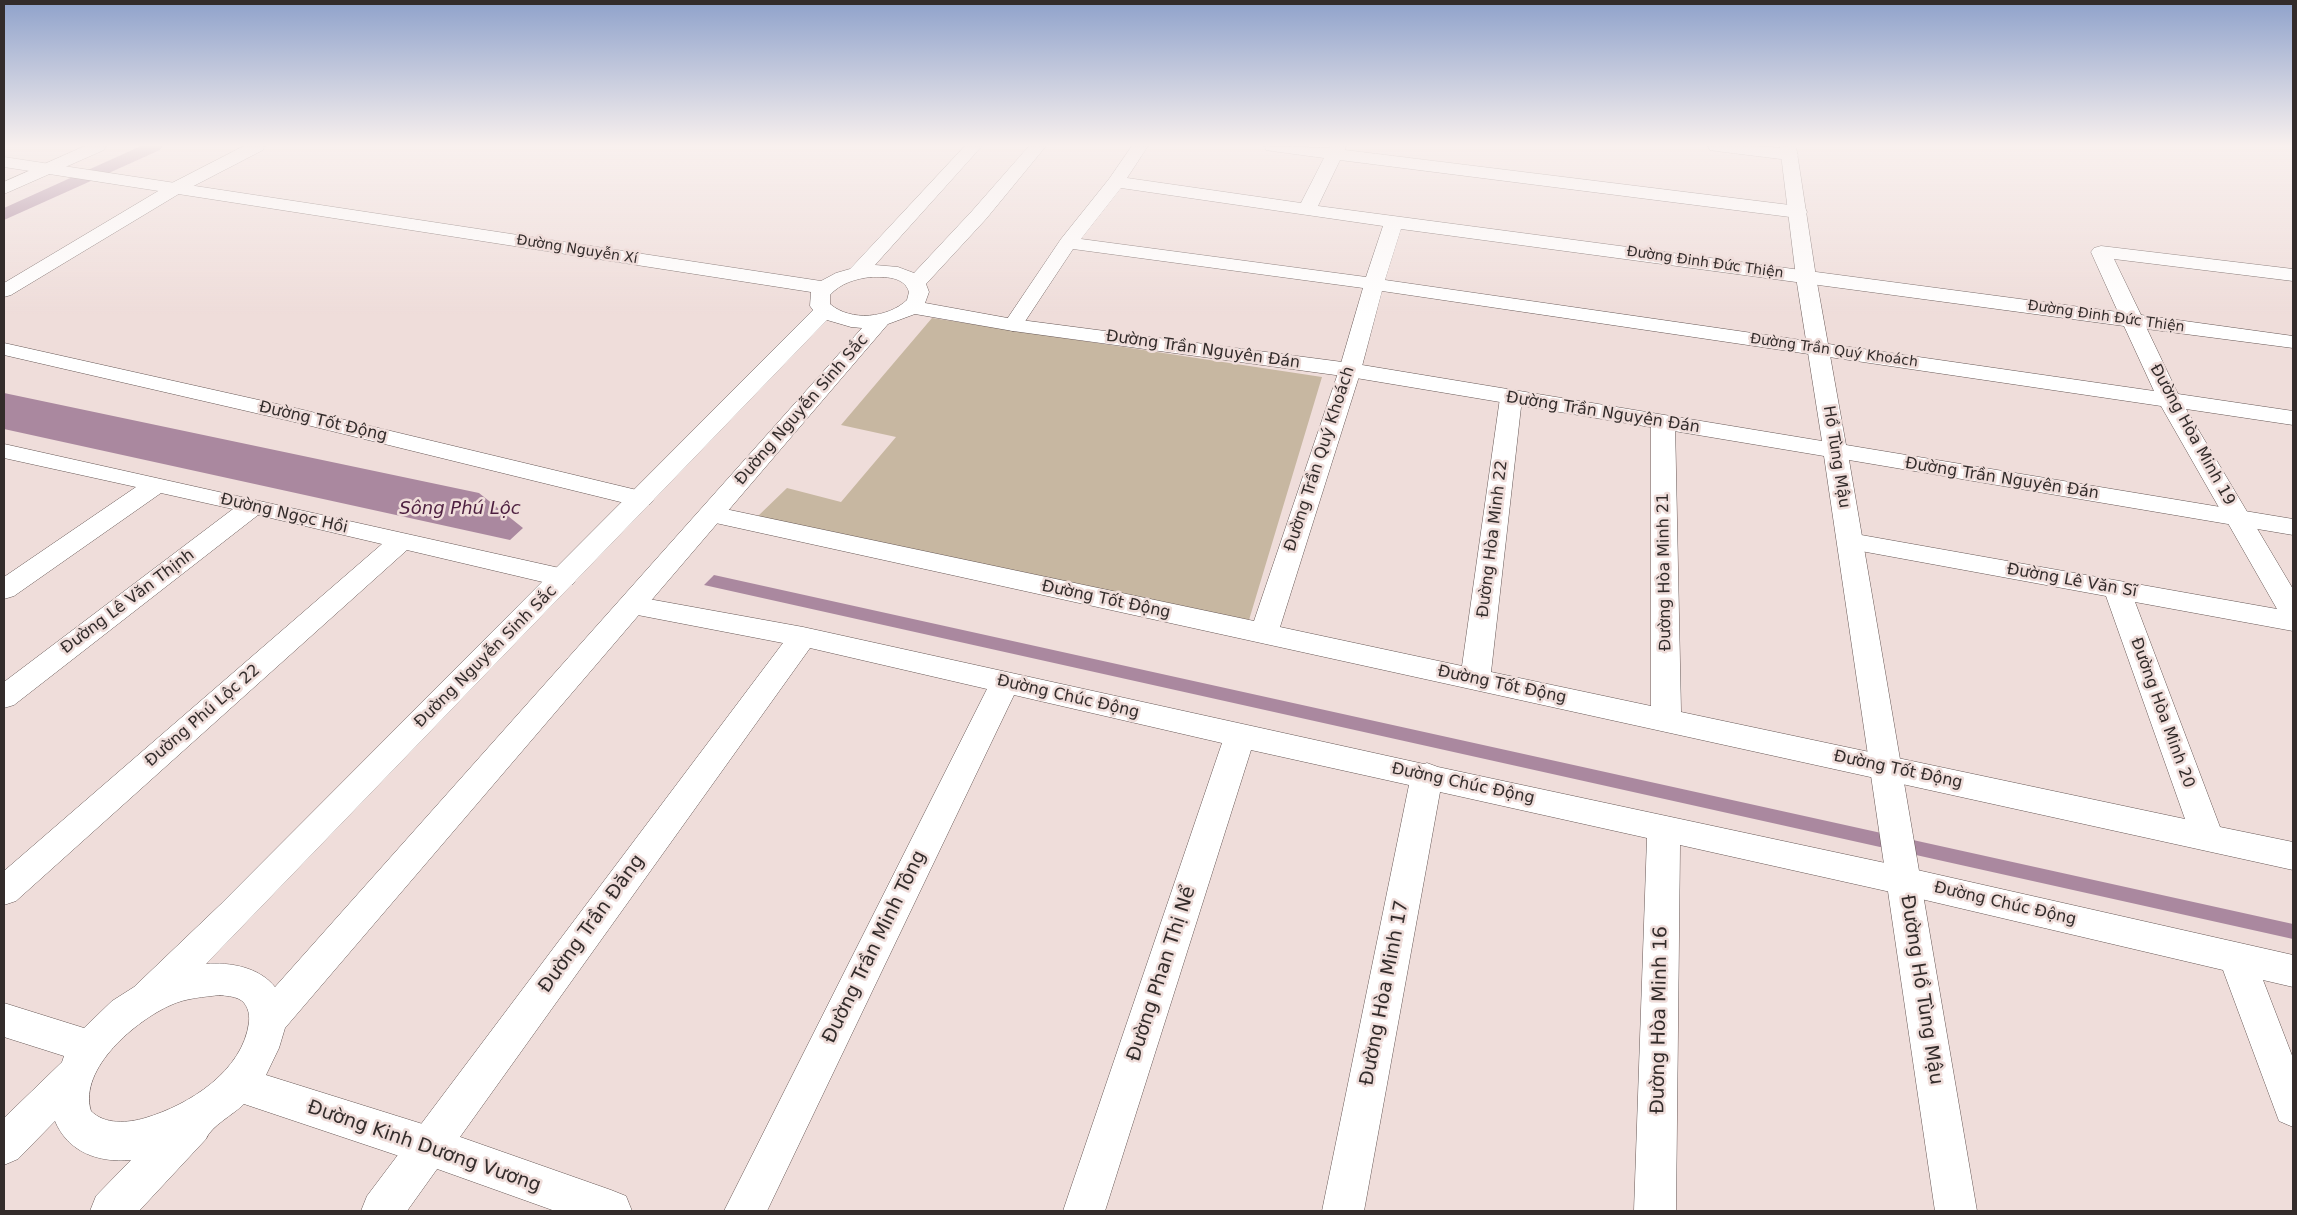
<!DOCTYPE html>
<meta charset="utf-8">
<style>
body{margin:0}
#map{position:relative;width:2297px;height:1215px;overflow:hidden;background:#efddda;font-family:"DejaVu Sans",sans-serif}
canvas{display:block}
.frame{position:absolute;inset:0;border:5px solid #332c2b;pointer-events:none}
</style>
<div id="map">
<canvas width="2297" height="1215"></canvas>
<div class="frame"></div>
</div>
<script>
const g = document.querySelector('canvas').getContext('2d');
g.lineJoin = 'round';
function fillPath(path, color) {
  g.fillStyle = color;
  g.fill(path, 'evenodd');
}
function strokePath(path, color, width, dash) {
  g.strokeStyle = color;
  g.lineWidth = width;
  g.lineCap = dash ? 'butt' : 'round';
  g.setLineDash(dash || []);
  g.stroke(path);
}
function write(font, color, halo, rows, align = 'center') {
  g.font = font + ' "DejaVu Sans",sans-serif';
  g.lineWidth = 5;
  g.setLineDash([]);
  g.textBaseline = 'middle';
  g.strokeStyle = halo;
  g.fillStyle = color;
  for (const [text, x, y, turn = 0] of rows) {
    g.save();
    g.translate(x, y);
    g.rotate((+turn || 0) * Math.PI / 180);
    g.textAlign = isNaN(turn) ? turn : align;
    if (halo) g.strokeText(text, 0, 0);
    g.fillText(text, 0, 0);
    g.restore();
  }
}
const green = new Path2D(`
 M932 318 1322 377 1249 620 757 517 787 488 841 502 896 437 841 425Z`);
const water = new Path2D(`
 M4 393 479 493 523 528 510 540 4 429Z
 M714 575 2293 924V939L704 585Z`);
const canal = new Path2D(`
 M141 146H162L160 150 4 220V208Z`);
const street = new Path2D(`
 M85 146H106L104 150 4 194V182Z
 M244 146H265L263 150 182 192 11 295 4 297V283L170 184Z
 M1132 146H1148L1127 178 1301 203 1324 158 1272 151 1266 150 1264 146 1329 148 1330 146H1346L1345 150 1798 206 1805 208 1807 212 1805 216 1798 218 1340 160 1318 206 2118 312 2091 252 2094 248 2101 246 2293 269V281L2114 259 2141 315 2293 336V348L2147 329 2178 394 2293 411V425L2186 409 2293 589V631L2135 602 2220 827 2293 842V870L702 520 698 514 702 508 711 506 1254 621 1339 370 1363 288 1073 249 1020 329 1013 331 1006 329 1003 325 1061 239 1109 179ZM1121 188 1383 226 1366 277 1081 239ZM1401 229 2124 326 2154 391 1385 280ZM1382 291 2161 406 2277 609 1850 533 1841 535 1837 541 1841 547 1850 549 2106 596 2185 819 1681 712 1675 423 1671 418 1663 416 1655 418 1651 423V706L1491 672 1522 398 1519 393 1511 391 1503 393 1500 398 1462 666 1280 627 1361 370Z
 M1708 146C1737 146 1767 144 1795 151L1798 155 1795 159 1789 160 1716 151 1710 150Z
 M4 343 299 409 641 491 650 494 654 499 650 504 641 507 299 423 4 355Z
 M4 444 564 569 573 572 577 578 573 584 564 587 407 550 16 901 4 905V871L382 544 258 515 14 705 4 708V682L233 509 161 493 14 596 4 599V577L136 487 4 458Z
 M632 596 803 627 1424 764 1427 763 1438 767 1904 867 2293 955V987L2263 980 2293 1058V1127L2279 1121 2223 970 1904 895 1680 845 1676 1211H1634L1647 838 1440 792 1364 1211H1322L1409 785 1251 750 1105 1211H1063L1222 743 1014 695 767 1211H724L987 689 810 648 407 1211H361L367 1196 783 643 622 612 618 605 622 598Z`);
const secondary = new Path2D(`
 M965 146H982L875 265 898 267 914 273 972 211 1029 146H1046L986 219 926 284 929 292 925 303 1013 319 1350 363 1822 441 1796 277 1780 146H1796L1816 277 1846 445 2293 519V535L1849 460 1977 1211H1935L1824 456 1350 377 1013 331 915 314 888 324 285 1028 279 1048 266 1075 429 1126 611 1190 626 1196 632 1211H555L429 1166 244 1104C233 1115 211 1126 206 1139L139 1211H90L96 1196 131 1160C98 1163 68 1152 55 1121L18 1159 4 1165V1118L62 1062 64 1056 4 1037V1003L84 1028 112 1001 134 987 221 904 813 310 810 306 811 292 4 167V157L821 281 836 273 850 269ZM871 277C885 277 904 276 909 292L907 300C888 318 851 322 830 304V295C841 283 855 279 871 277ZM827 320 851 327 862 328 275 987C259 967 230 962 206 964ZM220 995C226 996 233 996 239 999 247 1003 250 1013 249 1022 243 1071 189 1105 145 1118 128 1123 105 1125 91 1111 78 1068 137 1020 171 1005 186 998 204 997 220 995Z`);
const farStreetnames = [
 ["Đường Nguyễn Xí",577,250,9],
 ["Đường Đinh Đức Thiện",1705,263,8],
 ["Đường Đinh Đức Thiện",2106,317,8],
 ["Đường Trần Quý Khoách",1834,351,8]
];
const streetNames = [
 ["Đường Trần Nguyên Đán",1203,350,8],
 ["Đường Nguyễn Sinh Sắc",802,410,-49],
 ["Đường Trần Nguyên Đán",1603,413,9],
 ["Đường Tốt Động",323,422,13],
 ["Đường Hòa Minh 19",2192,435,61],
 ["Hồ Tùng Mậu",1836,457,81],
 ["Đường Trần Quý Khoách",1320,459,-72],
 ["Đường Trần Nguyên Đán",2002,479,9],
 ["Đường Ngọc Hồi",284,514,13],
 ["Đường Hòa Minh 22",1493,539,-83],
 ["Đường Hòa Minh 21",1665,572,-91],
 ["Đường Lê Văn Sĩ",2072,581,10],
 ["Đường Tốt Động",1106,600,12],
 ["Đường Lê Văn Thịnh",128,602,-37],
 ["Đường Nguyễn Sinh Sắc",486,657,-45],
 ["Đường Tốt Động",1502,685,12],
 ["Đường Chúc Động",1068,697,13],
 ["Đường Hòa Minh 20",2162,713,70],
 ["Đường Phú Lộc 22",203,716,-41],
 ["Đường Tốt Động",1898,770,12],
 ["Đường Chúc Động",1463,784,12],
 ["Đường Chúc Động",2005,904,13]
];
const waterNames = [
 ["Sông Phú Lộc",460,509]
];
const nearStreetnames = [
 ["Đường Trần Đăng",592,924,-54],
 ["Đường Trần Minh Tông",875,947,-64],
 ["Đường Phan Thị Nể",1162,974,-72],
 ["Đường Hồ Tùng Mậu",1921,990,81],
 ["Đường Hòa Minh 17",1385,993,-79],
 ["Đường Hòa Minh 16",1660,1020,-89],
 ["Đường Kinh Dương Vương",424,1147,19]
];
fillPath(green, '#c7b7a1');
fillPath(water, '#aa889f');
fillPath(canal, '#aa889f');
strokePath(street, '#675856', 1);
strokePath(secondary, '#675856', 1);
fillPath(street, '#fff');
fillPath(secondary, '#fff');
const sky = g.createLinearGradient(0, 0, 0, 316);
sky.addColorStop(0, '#8fa2cb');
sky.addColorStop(0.46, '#f8f0ee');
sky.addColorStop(1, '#f8f0ee00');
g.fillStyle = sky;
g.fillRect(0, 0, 2297, 316);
write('14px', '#332c2b', '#efddda', farStreetnames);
write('16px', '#332c2b', '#efddda', streetNames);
write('italic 18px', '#4c1e3f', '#efddda', waterNames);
write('19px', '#332c2b', '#efddda', nearStreetnames);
</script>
